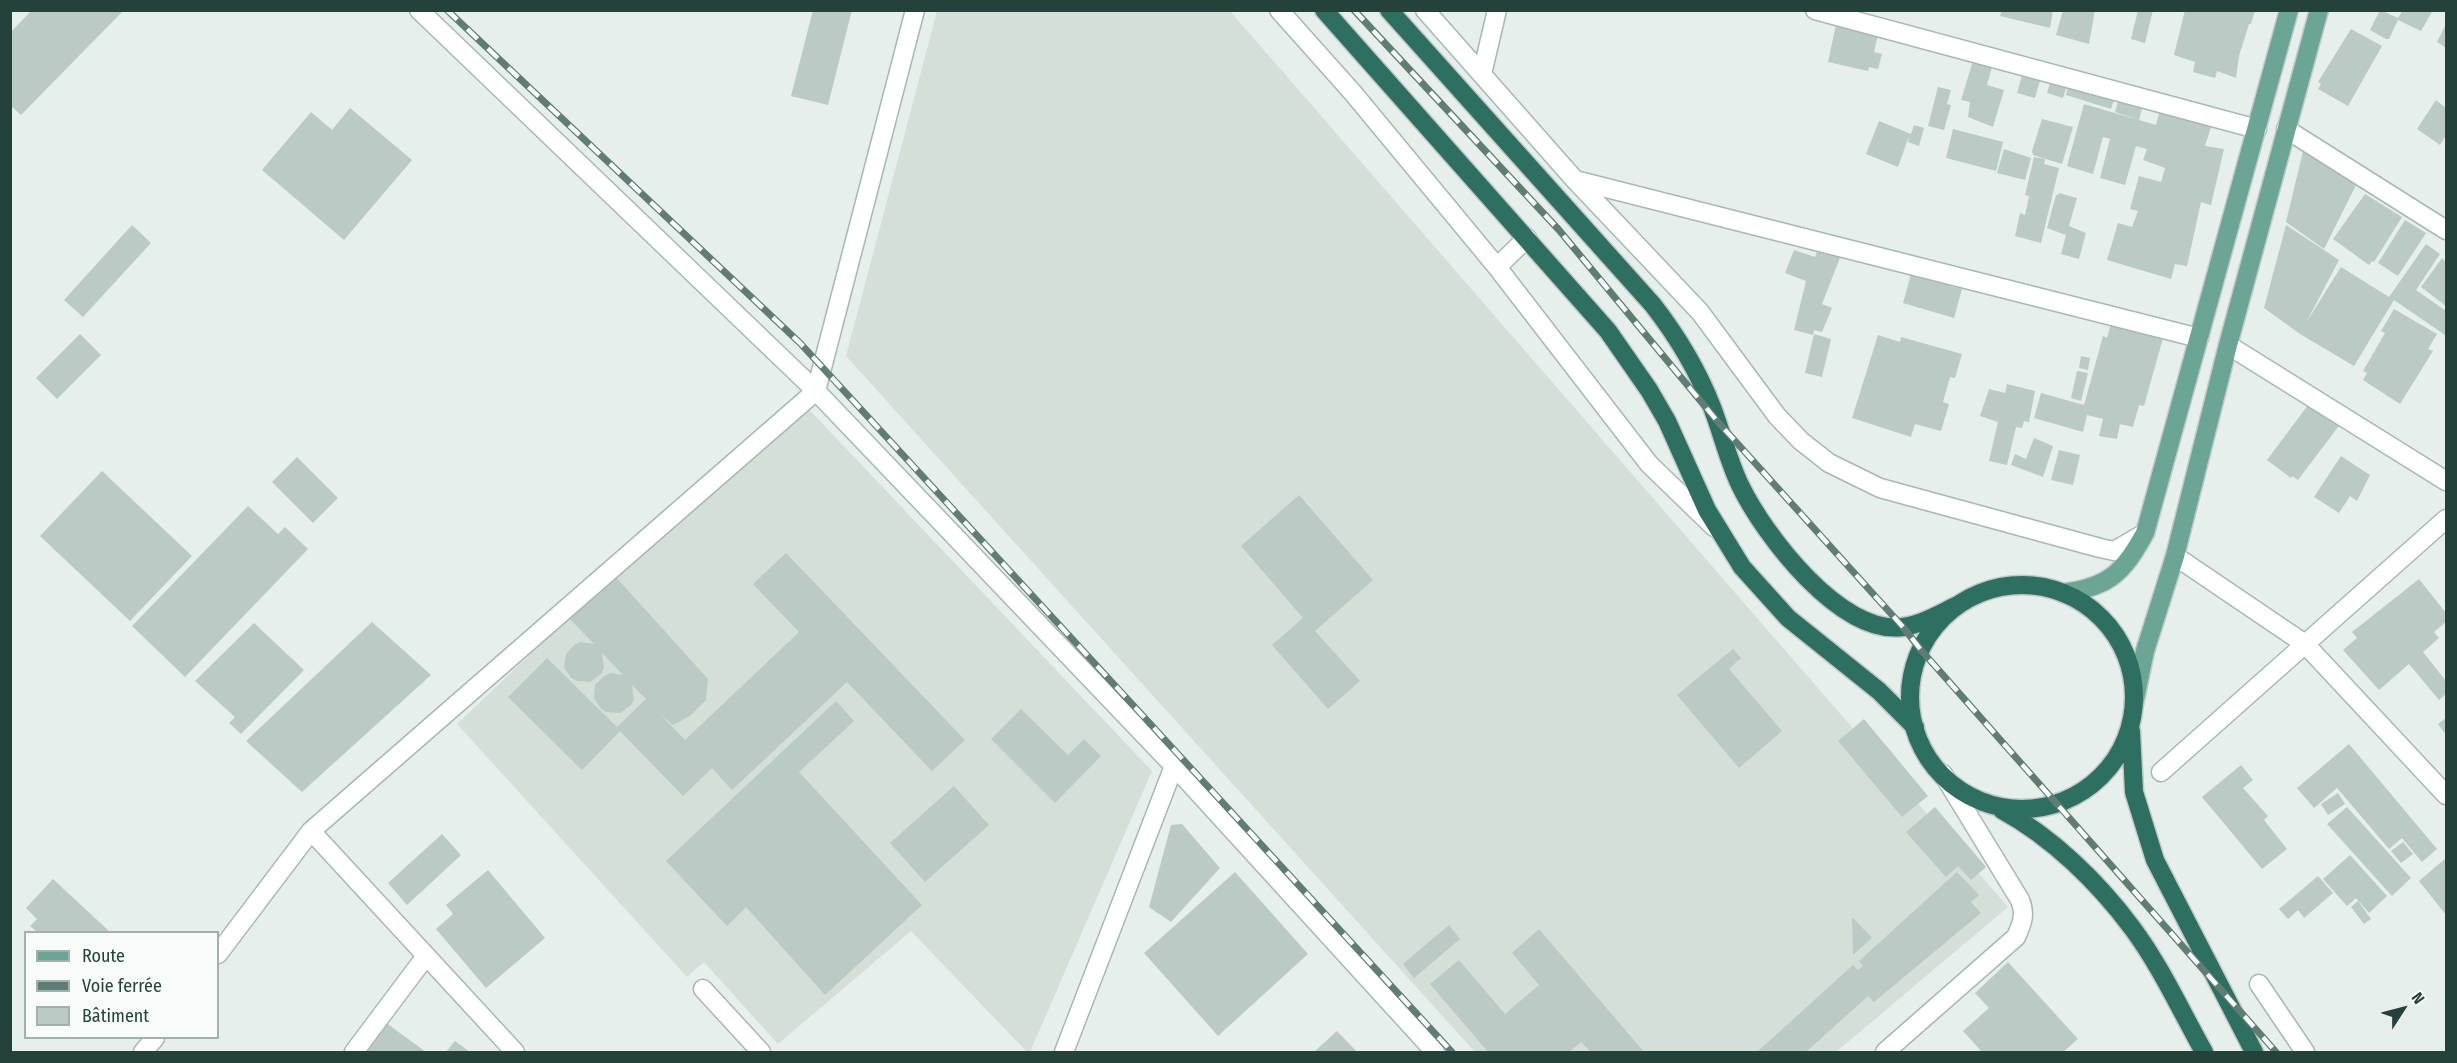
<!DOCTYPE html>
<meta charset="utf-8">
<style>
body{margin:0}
#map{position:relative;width:2457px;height:1063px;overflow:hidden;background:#e6efeb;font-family:"Fira Sans Condensed",sans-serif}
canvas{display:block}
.frame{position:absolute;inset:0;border:12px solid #24423a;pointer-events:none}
.legend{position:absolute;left:24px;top:931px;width:195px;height:108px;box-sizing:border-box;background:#f7fbf9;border:2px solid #a3b1ad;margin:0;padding:8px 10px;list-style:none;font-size:18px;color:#24423a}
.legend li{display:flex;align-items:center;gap:12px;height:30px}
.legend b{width:30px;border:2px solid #a3b1ad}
.north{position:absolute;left:2373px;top:979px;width:60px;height:60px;-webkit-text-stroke:4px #f7fbf9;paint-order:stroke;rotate:54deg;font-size:16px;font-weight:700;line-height:24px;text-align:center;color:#24423a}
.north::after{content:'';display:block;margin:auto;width:21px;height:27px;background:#24423a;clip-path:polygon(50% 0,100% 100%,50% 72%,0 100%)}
</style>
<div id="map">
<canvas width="2457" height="1063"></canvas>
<div class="frame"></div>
<ul class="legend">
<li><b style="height:8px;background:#6aa596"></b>Route</li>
<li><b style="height:8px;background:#5f7d75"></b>Voie ferrée</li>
<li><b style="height:16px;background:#bbcac4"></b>Bâtiment</li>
</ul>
<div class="north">N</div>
</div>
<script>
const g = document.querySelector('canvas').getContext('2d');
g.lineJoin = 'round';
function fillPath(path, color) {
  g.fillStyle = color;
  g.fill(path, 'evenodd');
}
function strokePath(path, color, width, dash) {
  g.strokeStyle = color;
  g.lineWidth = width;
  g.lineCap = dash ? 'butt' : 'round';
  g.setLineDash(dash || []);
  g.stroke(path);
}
const built = new Path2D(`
 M937 11H1230L2008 907 1836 1052H1475L846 356Z
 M799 399 1152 771 1030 1052H1027L911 931 778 1044 704 962 687 977 457 724Z`);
const building = new Path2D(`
 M32 10H124L21 115 10 105V33Z
 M813 10H852L828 105 791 96Z
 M2002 10H2053L2050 28 2000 16Z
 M2063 10H2095L2089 44 2056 35Z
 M2138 10H2153L2145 43 2131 39Z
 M2185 10H2255L2251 24H2249L2239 56 2236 78 2217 71 2215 78 2193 72 2195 62 2174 55Z
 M2380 10 2398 18 2403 10H2433L2421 31 2398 20 2389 39H2386L2370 30Z
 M1837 20 1879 30 1874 52 1882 54 1878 69 1869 67 1868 71 1828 62Z
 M2445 26H2446V48L2437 42Z
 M2351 29 2382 46 2348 106 2318 89 2321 84 2318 82Z
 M1973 61 1992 67 1987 85 2004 90 1993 127 1968 117 1970 102 1961 100Z
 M2026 62 2044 67 2035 98 2017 93Z
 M2071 76 2117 90 2111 109 2066 95Z
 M2051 80 2067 85 2063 98 2047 93Z
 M1938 87 1951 90 1947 104 1951 105 1944 130 1928 126Z
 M2119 98H2145L2139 120 2115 112Z
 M2436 100 2446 108V135L2440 145 2417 129Z
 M2084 104 2156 125 2160 110 2212 124 2205 146 2224 149 2211 205 2201 202 2187 266 2175 264 2171 279 2107 260 2118 223 2132 227 2138 211 2130 209 2139 176 2161 182 2165 168 2143 160 2147 149 2136 146 2125 185 2100 178 2110 139 2103 137 2093 174 2067 166Z
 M350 108 412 160 344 240 262 170 311 112 332 130Z
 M2042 119 2073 127 2062 164 2033 155 2032 151Z
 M1879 121 1911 134 1914 125 1924 128 1919 146 1908 142 1909 136 1898 167 1866 154Z
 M1953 129 2003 142 1996 171 1946 158Z
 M2305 143 2359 179 2324 249 2286 222Z
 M2004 149 2031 158 2025 180 1997 173Z
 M2034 157 2045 159 2044 164 2059 168 2041 243 2015 236 2020 213 2025 215 2029 196 2025 195Z
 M2059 193 2077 198 2069 226 2086 233 2079 259 2061 254 2066 235 2047 228 2056 195H2058Z
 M2365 194 2402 217 2374 262 2372 261 2369 265 2333 239Z
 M2405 220 2426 233 2398 276 2378 263Z
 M132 225 151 243 83 317 64 300Z
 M2286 225 2339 260 2306 323 2341 267 2389 297 2426 244 2440 254 2416 290 2446 311V332L2445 335 2394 300 2354 366 2300 334 2264 308Z
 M1819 247 1841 255 1822 304 1832 308 1822 332 1814 330 1813 335 1794 330 1806 281 1785 273 1794 250 1815 257Z
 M2442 258 2446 262V306L2421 287Z
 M1914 263 1951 282 1950 286 1962 289 1954 318 1903 303Z
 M2394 309 2437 334 2428 349 2433 351 2400 404 2363 380 2367 373 2363 371 2385 333 2381 331Z
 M2113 316 2165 331 2144 406 2139 405 2133 427 2120 424 2117 439 2099 436 2103 419 2087 415 2083 432 2034 418 2041 393 2084 405 2103 336 2107 338Z
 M80 334 101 355 57 399 36 378Z
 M1814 334 1831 339 1822 377 1805 373Z
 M1878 335 1900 342 1901 337 1962 354 1955 378 1950 377 1943 402 1949 404 1941 431 1915 424 1911 437 1852 418Z
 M2081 356 2090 358 2088 370 2079 368Z
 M2077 371 2088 373 2081 401 2071 398Z
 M2007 384 2035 391 2029 422 2024 421 2022 428 2016 427 2007 465 1989 461 1998 422 1980 416 1989 389 2005 393Z
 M2311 401 2341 423 2298 480 2292 476 2291 478 2267 460Z
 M2034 438 2053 446 2043 477 2011 465 2015 454 2026 459Z
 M2059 450 2080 455 2073 485 2051 480Z
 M2341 456 2370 475 2357 501 2350 496 2339 513 2314 497Z
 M297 457 338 498 313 523 272 482Z
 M102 471 192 556 130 621 40 536Z
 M1299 495 1373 580 1315 631 1360 681 1328 709 1272 645 1303 618 1241 546Z
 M248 506 278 534 285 527 308 549 185 677 132 626Z
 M786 553 965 740 932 771 847 682 732 790 712 768 683 796 620 731 582 770 508 697 547 658 617 727 646 699 632 685 634 699 631 705 620 713 606 712 601 709 594 698 595 685 604 676 610 673 623 675 602 653 604 668 601 674 590 682 577 681 571 678 564 667 566 654 574 645 580 642 594 644 569 618 614 575 708 679 706 700 690 716 673 725 660 714 685 740 799 632 753 584Z
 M2419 579 2446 613V622L2434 632 2439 638 2423 652 2446 681V694L2439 700 2409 664 2379 690 2343 650 2357 638 2352 632Z
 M372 622 431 675 302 792 246 741Z
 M254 623 304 670 241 734 229 723 235 717 195 681Z
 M1733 649 1741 658 1729 669 1782 731 1739 768 1677 695Z
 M836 701 854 721 799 772 922 905 825 995 746 907 727 926 666 861Z
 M1021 709 1068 755 1084 739 1101 756 1055 803 991 739Z
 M2446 718V735L2438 724Z
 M1864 719 1928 796 1902 817 1838 741Z
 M2349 744 2437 849 2422 862 2402 838 2389 849 2337 788 2314 808 2297 788Z
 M2241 765 2253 780 2243 788 2268 816 2264 820 2287 849 2262 869 2202 797Z
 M954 786 989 825 925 882 890 843Z
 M2338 793 2345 804 2328 815 2321 804Z
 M1935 807 1986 867 1971 880 1958 866 1946 877 1906 832Z
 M2347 807 2411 878 2392 896 2327 824Z
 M1182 824 1220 868 1171 922 1149 907 1171 825Z
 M442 834 461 855 407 905 388 883Z
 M2403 842 2413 854 2401 863 2391 851Z
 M2350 855 2387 896 2369 913 2356 898 2347 906 2323 879Z
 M2446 858V915L2419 881Z
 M488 870 545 938 486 988 436 929 453 914 446 905Z
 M1235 872 1308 954 1218 1036 1144 953Z
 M1957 872 1979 895 1971 902 1981 913 1874 1002 1868 996 1806 1052H1757L1853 965 1858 970 1863 966 1859 961Z
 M2318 876 2333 893 2304 918 2298 910 2288 919 2279 909Z
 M53 879 110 932H37L30 926 37 919 26 908Z
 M2358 901 2371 919 2364 924 2351 907Z
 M1852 917 1872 938 1853 955Z
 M1449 925 1460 939 1414 978 1403 964Z
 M1539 929 1644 1052H1591L1581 1042 1569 1052H1488L1430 984 1459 960 1505 1014 1539 985 1512 953Z
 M2008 962 2078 1039 2063 1052H1982L1963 1031 1989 1008 1975 993Z
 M385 1022 426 1052H342L351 1042Z
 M1337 1031 1357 1052H1314Z
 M455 1041 470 1052H446Z`);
const minor = new Path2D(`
 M419 10 816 391 1174 766 1435 1052
 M1279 10 1353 93 1497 267 1649 464 1714 527
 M1425 10 1575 180 1700 312 1777 416 1801 441 1829 463 1880 488 2100 548 2114 551 2145 533
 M1815 10 2257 129
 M1482 74 1497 10
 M2286 129 2446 230
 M1575 180 2199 338
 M1497 267 1527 238
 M2228 345 2446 481
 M2175 556 2305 644 2446 795
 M2161 772 2446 519
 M311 831 515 1052
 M218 954 311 831 816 391 915 10
 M2259 984 2305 1052
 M703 989 761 1052
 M143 1052 155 1038
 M354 1052 426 956
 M1064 1052 1174 766
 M1885 1052 2016 937C2022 924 2026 914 2020 900L1943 774`);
const major = new Path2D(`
 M2063 593C2109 587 2123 573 2145 533L2289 10
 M2134 704 2145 651 2175 556 2228 345 2319 10`);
const highway = new Path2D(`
 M1324 10 1608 331 1649 390 1667 421 1707 510 1742 567 1788 618 1879 691 1915 727
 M1389 10 1653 305C1677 336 1698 371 1712 407 1722 433 1728 460 1740 485 1764 535 1841 636 1903 627 1923 624 1941 613 1958 605
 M1910 697a112 112 0 1 1 224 0a112 112 0 1 1-224 0Z
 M2131 731 2134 792 2155 860 2254 1052
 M2002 810C2052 837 2099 883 2133 929 2161 967 2181 1011 2204 1052`);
const rail = new Path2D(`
 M447 10 800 343 1452 1052
 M1354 10 1559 230 1718 422 1903 627 1921 650 2276 1052`);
fillPath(built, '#d4dfda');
fillPath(building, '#bbcac4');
strokePath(minor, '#a8b8b2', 21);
strokePath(major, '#c2cac8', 21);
strokePath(highway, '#c2cac8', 21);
strokePath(minor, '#fff', 18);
strokePath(major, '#6aa596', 18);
strokePath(highway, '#2f6f62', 18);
strokePath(rail, '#5f7d75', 7);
strokePath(rail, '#f7fbf9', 4.5, [14]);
</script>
